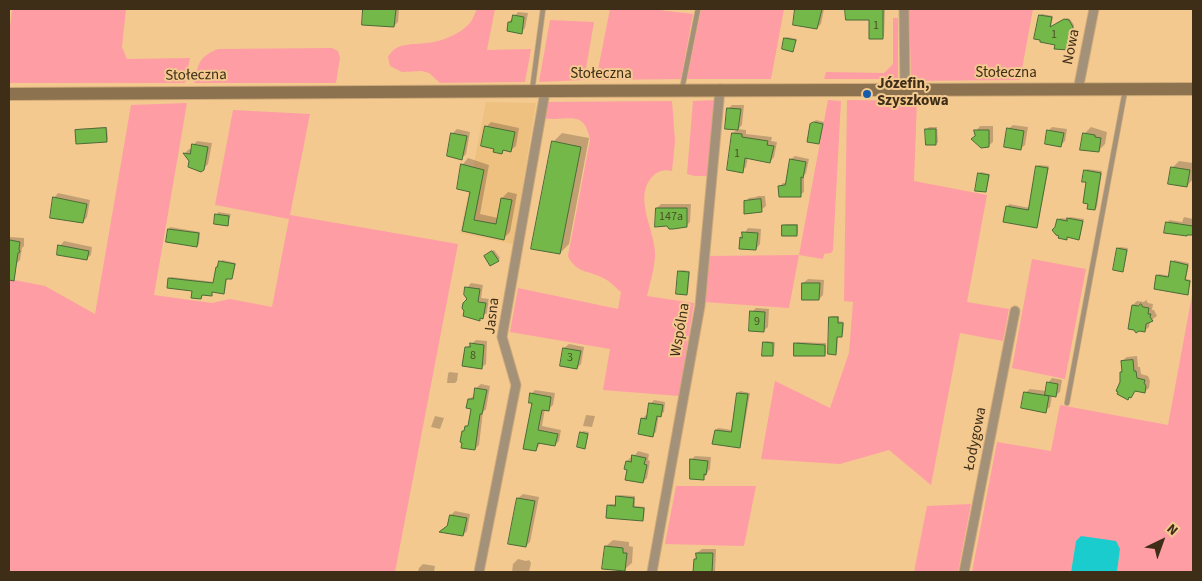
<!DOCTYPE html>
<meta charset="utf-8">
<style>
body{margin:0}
#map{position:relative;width:1202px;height:581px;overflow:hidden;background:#f3c990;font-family:"Source Sans 3",sans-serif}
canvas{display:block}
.frame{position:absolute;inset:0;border:10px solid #3e2e17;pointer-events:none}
.north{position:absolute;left:1137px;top:516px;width:50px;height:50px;-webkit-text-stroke:4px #f3c990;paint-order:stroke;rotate:42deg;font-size:14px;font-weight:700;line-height:20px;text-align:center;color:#3e2e17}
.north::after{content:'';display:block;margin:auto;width:18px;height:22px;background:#3e2e17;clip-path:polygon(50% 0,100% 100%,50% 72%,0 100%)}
</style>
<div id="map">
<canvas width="1202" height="581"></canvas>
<div class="frame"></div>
<div class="north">N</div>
</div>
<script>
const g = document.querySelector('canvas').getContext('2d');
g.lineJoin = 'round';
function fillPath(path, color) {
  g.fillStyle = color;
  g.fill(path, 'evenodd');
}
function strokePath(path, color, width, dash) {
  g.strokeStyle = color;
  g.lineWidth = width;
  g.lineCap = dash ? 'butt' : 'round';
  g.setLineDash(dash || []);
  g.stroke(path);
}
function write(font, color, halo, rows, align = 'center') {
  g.font = font + ' "Source Sans 3",sans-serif';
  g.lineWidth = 4;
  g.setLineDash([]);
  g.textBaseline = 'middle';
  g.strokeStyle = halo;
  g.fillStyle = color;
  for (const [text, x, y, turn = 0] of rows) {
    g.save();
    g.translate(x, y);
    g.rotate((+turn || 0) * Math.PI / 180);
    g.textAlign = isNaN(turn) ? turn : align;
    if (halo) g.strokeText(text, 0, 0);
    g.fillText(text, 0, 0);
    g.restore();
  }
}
const built = new Path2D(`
 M486 102 536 103 513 244 460 233Z`);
const green = new Path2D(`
 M12 9H126L122 47 127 59 190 58 185 83H10L9 82V36Z
 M477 9H495L487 50 531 49 525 82 440 83 429 73 422 71 402 72 390 66 388 57C396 42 412 45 427 43 441 42 460 34 470 23 473 19 475 13 477 9Z
 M610 9H651L693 14 681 79 596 80Z
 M701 9H784L771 79H687Z
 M909 9H1033L1020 80 913 81 911 75Z
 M893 18H898V79H824L826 72 884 73 893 64Z
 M550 20 594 22 584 80 539 82Z
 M332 48 338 51 340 58 336 83H194C199 63 198 57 218 49Z
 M716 100 708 176H695L687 174 693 101Z
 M828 100 841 101 833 250 831 253 824 254 823 259 799 255 789 308 704 302 710 256 799 255Z
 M847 100 917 101 914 181 987 195 967 302 1009 309 1003 341 960 333 931 485 889 450 840 464 761 459 775 381 830 408 849 353 853 302 844 301Z
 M672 101 675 141 672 171C664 169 657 171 651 178 633 200 657 233 655 257 654 270 650 283 647 296L694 303 679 396 603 390 610 349 510 332 518 288 618 309 621 292C616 288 611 282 605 279 590 270 576 274 568 256L590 140C584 107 566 123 544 118L547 102Z
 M187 103 154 295 212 303 230 299 272 307 289 219 215 205 233 110 310 114 290 215 458 244 395 572H9V279L45 286 95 314 131 105Z
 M1032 259 1086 269 1065 379 1012 368Z
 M1193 290V572H1117L1120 549 1076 541 1071 572H972L997 442 1051 451 1060 405 1168 425Z
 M676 486H756L744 546 665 544Z
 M971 504 958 572H914L927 506Z`);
const water = new Path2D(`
 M1081 536 1116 541 1120 549 1117 572H1071L1076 541Z`);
const shadow = new Path2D(`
 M365 9H399L398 22 394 26 363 23Z
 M797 9H824L821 24 817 28 794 24Z
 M847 9H885L884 36 882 38 870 19H847Z
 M518 12 528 13 525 28 521 33 509 22Z
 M1042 14 1053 16 1051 27 1067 18 1070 19 1074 25 1070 47 1069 49 1042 39 1040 15Z
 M787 37 797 39 793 50 785 38Z
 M732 105H744L742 125 738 129 746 130V134L772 137 771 141 777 142 774 157 770 162 748 157 746 167 742 171 733 133 738 129 728 109Z
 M816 120 824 122 820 141 818 143 814 122Z
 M491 122 519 128 516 146 511 150 505 149 502 152 495 148 486 127Z
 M1013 125 1028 127 1025 145 1020 149 1008 129Z
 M980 126H993V142L988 146 976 137V131Z
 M107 127 108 139 106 141 77 130 78 129Z
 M929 127H937L938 142 936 144 927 129Z
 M1052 127 1067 129 1065 141 1061 145 1048 131Z
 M1091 127 1107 132 1105 144 1098 151 1084 134Z
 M457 129 470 132 466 154 462 158 453 133Z
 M562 133 589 138 569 244 560 253 553 142Z
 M197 141 212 143 208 164 203 169 190 161 185 153 189 149 192 150 193 145Z
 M795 156 809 159 806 173 804 176V192L800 195 780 186 783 183H787L791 159Z
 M468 158 489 165 480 214 498 218 502 198 508 192 517 194 510 232 504 238 464 230 471 191 458 188 463 164Z
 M1179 161 1193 163V179L1187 186 1173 167Z
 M1039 165 1049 166 1038 225 1036 227 1005 221 1008 206 1009 204 1030 208 1037 166Z
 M1087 169 1102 171 1097 207 1095 209 1085 171Z
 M981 172 990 174 987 189 986 191 979 174Z
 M58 193 90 200 87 217 83 222 54 198Z
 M758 196H765L766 206 761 210 745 202 749 198 756 197Z
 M661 204H691L690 222 686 226 667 225 657 208Z
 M218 212 231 214 227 225 215 223Z
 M1070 217 1084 219 1080 237 1079 238 1069 236 1066 239 1057 227 1060 218 1068 219Z
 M1184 217 1193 219V234H1188L1187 235 1165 232 1169 220 1182 222Z
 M785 224H798V233L796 235 784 226Z
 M170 227 200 232 199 244 197 246 169 229Z
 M748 228 761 229 760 244 756 249 741 238Z
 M9 237 24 238V246L22 248 20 260 16 264 10 263 9 265Z
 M64 241 92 247 91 255 86 259 60 246Z
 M1120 247 1128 248 1124 268 1122 270 1118 248Z
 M494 250 500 258 498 260 487 254Z
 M222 260 236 263 233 276 231 278H227L225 291 224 293 213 291 211 294 203 293 201 298 193 290 169 279 171 277 215 282Z
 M1174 260 1189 263 1186 279 1191 280 1187 294 1157 276 1159 274 1170 276Z
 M681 270 690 271 688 292 687 293 680 272Z
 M808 279 824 280 823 295 819 299 803 283Z
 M471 283 483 285 481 298 489 299 487 313 479 319 465 311 468 299 467 288Z
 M1146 300 1148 303 1153 304 1152 310H1154L1157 316 1150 321 1149 327 1144 331 1133 305 1137 301 1144 302Z
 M756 308 769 309 768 327 763 331 752 312Z
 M832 316H839V321L844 322 843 334 838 336 837 351 835 353 830 317Z
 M476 340 487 341 486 364 481 368 466 348Z
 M766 341 775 342 774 353 772 355 764 343Z
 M797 342 826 343V353L824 355 796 344Z
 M569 344 584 347 581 364 577 368 564 348Z
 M1137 356 1138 367H1140L1141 374 1148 376 1150 381 1149 388 1144 392 1136 390 1128 398 1122 382V361L1127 357Z
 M449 372 458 373 457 381 455 383H447L448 374Z
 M1052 378 1062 380 1060 392 1055 396 1052 395 1050 407 1045 411 1025 393 1030 389 1047 391 1048 383Z
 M481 384 490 386 486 409 483 412 479 445 475 449 466 429 469 423 472 408 469 399 475 395 476 388Z
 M535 390 555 393 553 405 549 409H545L542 426 561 430 559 441 555 445 541 442 536 450 533 402 531 394Z
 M740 391 750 393 741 445 739 447 716 430 718 428 732 430 738 393Z
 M654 400 665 402 664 412 659 415 656 432 653 435 643 418 646 415H648L650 404Z
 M586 415 595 416 592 427 583 426Z
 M435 416 444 418 440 429 431 427Z
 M583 431 589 432 585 448 581 433Z
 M638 451 649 454 648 460 650 461 647 478 643 482 628 469 627 461 631 457 633 458Z
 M695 456 711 457 710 469 703 479 691 460Z
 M523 494 539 497 530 542 526 546 510 543 518 498Z
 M619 495 635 496V506L645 507 644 518 642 520 608 506 610 504H616L617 497Z
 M455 511 470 514 467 531 463 535 441 531 449 525 451 515Z
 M613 540 629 542V546L633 547 632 563 625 569 606 546Z
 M702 549H716L715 572H694L695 560 697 557V553Z
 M518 559 526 561 529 560 531 563 529 572H512L513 564Z
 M423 564 435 566 434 572H418L419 568Z`);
const building = new Path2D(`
 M363 9H396L394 27 362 25Z
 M795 9H822L817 29 793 25Z
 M845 9H883V39H869V20H846Z
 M513 15 524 17 522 34 507 31 508 22H511Z
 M1039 15 1052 17 1050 27 1064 19 1069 20 1073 27 1069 50 1054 49 1055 45 1040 42V40L1034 39Z
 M784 38 796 40 793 52 782 49Z
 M727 108 741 109 738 130 725 129Z
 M814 122 823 124 819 144 807 142 810 124Z
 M485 126 515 132 511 152 503 150 502 154 493 152 494 149 481 146Z
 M106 128 107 142 76 144 75 130Z
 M1007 128 1024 131 1021 150 1004 147Z
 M925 129H936V145H926Z
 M974 130H989V147L981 148 971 139 975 136Z
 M1047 130 1064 133 1061 147 1045 144Z
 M451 133 467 136 462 160 447 156Z
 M732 133 742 134V137L768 141 767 145 774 146 770 163 745 158 743 173 727 170Z
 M1083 133 1095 135V137L1101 138 1099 152 1080 150Z
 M552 141 581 147 560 254 531 249Z
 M192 144 208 147 204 170 201 172 188 167 189 161 183 153 190 154Z
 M790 159 806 162 803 178 801 177V197H779L778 186 785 185Z
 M461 164 484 170 474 220 496 224 501 198 512 200 504 240 462 231 470 192 457 189Z
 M1036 166 1048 168 1037 228 1003 222 1006 206 1028 210Z
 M1171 167 1190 170 1187 187 1168 184Z
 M1084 170 1101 173 1095 210 1087 209 1088 204 1083 203 1086 182H1082Z
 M978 173 989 175 986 192 975 191Z
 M53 197 87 204 83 223 50 218Z
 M761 199 762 212 744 214V201Z
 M656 208H687V227L673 229H669L667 226 655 227Z
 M215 214 229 216 228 226 214 224Z
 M1067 218 1083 221 1079 240 1067 237V240L1058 238 1059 236 1056 235 1052 230 1055 227 1057 219 1067 221Z
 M1166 222 1193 226V235H1187V236L1164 233Z
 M782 225H797V236H782Z
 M168 229 199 233 197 247 166 242Z
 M742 232 758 233 756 250 739 249 740 237 742 238Z
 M10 240 20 242 19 249 20 252 18 253 14 281 9 280V242Z
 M58 245 89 251 87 260 57 255Z
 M1117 248 1127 250 1123 272 1113 270Z
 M492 251 499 261 490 266 484 256Z
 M219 261 235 264 232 279H226L224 294 212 292V296L202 295 201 299 191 298 192 291 167 288 168 278 213 283 216 267H217Z
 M1171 261 1188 265 1185 280 1190 281 1188 295 1154 289 1156 275 1168 277Z
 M678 271 689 272 687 295 676 294Z
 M802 283H820L819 300H802Z
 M465 287 480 289 478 302 486 303 483 319 480 318V321L463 316 464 311 462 308 463 303 467 299 464 295Z
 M1141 304 1143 307 1149 308 1148 314H1151L1150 317 1153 321 1146 324 1145 332 1139 331 1136 333 1134 330 1128 329 1132 305 1138 306Z
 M750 311 765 312 764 332 749 331Z
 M829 317H838V323H843L842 337H837L836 355 828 354Z
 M763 342 773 343V356H762Z
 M470 343 484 345 482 369 462 366 465 347H470Z
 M794 343 825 345V356H794Z
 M563 348 581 351 577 369 560 366Z
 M1133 360 1134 371H1136L1137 378 1145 380 1144 383 1146 386 1145 393 1135 391 1131 398 1129 397 1128 400 1117 394 1118 392 1116 391 1120 382V372H1122L1121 361Z
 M1047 382 1058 384 1056 397 1045 395Z
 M475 388 487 390 482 414H480L475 450 461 448 462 443 460 442 462 431H464L465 426H468L471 409 466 408 468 399H473Z
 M1024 392 1049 396 1046 413 1021 408Z
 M530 393 551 397 549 411 542 410 538 430 558 434 555 446 538 443 536 451 523 449 532 403H529Z
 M737 393 748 394 740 448 712 444 715 430 731 432Z
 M649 403 663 405 661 417 657 416 653 437 638 434 641 418 646 419Z
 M580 432 588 434 585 449 577 447Z
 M632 455 646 458 644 464 647 465 643 483 625 480 627 470 624 469 626 461 631 462Z
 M690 459 708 461 706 475 704 474V480L690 479Z
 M616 496 634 498 633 507 644 508 643 521 606 518 607 505 615 506Z
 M517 498 535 501 526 547 508 544Z
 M450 515 467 518 463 536 439 532 447 526Z
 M605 546 623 548V553H627L625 571 602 569Z
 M696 553H713L712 572H693L694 559H696Z`);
const lane = new Path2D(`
 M682 89 698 9
 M532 91 543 9
 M1067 403 1125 91`);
const street = new Path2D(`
 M904 9 905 89
 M1078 90 1094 9
 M479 572 516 385 502 337 545 92
 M652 572 700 306 720 89
 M964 572 1015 311`);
const secondary = new Path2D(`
 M9 94C404 90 798 91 1193 89`);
const markers = [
 [867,94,5,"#155cac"]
];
const numberNames = [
 ["1",876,26],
 ["1",1054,35],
 ["1",737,154],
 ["147a",671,217],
 ["9",757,322],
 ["8",473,356],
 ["3",570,358]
];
const streetNames = [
 ["Nowa",1072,47,-79],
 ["Stołeczna",1006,74],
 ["Stołeczna",601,75],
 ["Stołeczna",196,76,-1],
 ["Jasna",493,316,-83],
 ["Wspólna",681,330,-80],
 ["Łodygowa",976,439,-79]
];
const poiNames = [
 ["Józefin,",877,85],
 ["Szyszkowa",877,102]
];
fillPath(built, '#efc180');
fillPath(green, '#fe9da4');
fillPath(water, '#1acccd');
fillPath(shadow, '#0003');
fillPath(building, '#75b84a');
strokePath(building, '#496b36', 1);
strokePath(lane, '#cfaa78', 6);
strokePath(street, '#cfaa78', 11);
strokePath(secondary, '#cfaa78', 14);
strokePath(lane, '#a3917a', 4.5);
strokePath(street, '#a3917a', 9);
strokePath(secondary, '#8c724f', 12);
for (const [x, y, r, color] of markers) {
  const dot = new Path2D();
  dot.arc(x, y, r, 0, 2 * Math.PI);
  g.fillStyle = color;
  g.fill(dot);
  strokePath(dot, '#f3c990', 2);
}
write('12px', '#4c5024', null, numberNames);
write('15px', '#3e2e17', '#f3c990', streetNames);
write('bold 15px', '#3e2e17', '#f3c990', poiNames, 'left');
</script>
